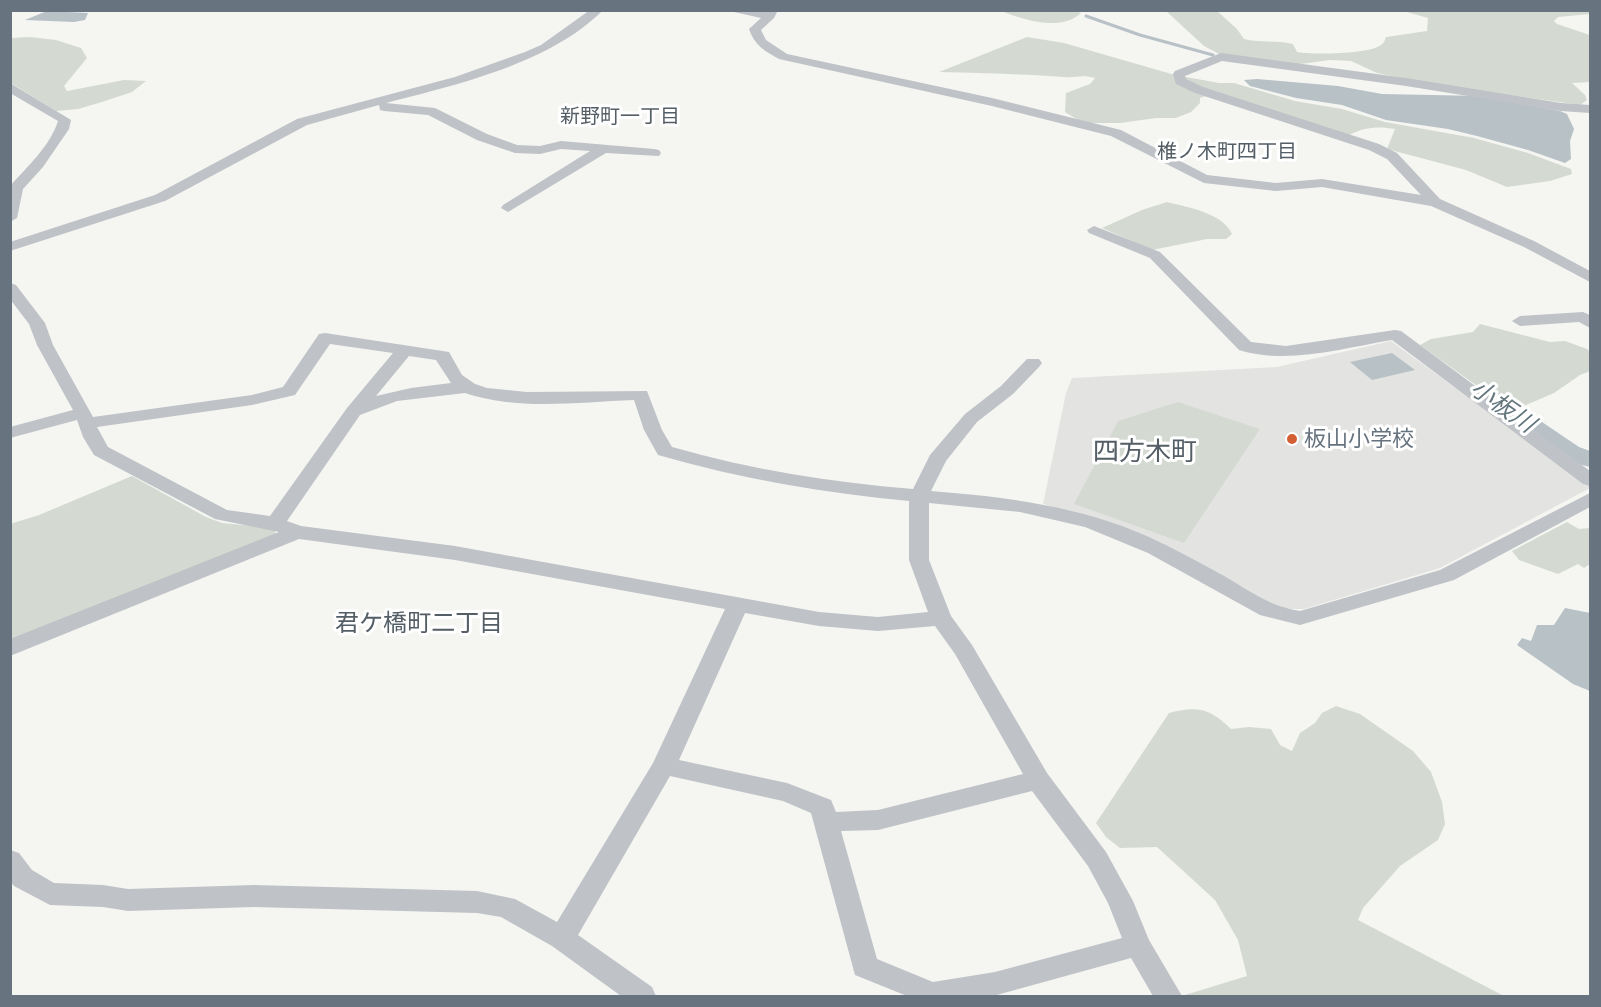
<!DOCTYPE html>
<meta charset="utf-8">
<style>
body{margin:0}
#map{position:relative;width:1601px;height:1007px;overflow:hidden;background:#f5f5f2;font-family:Commissioner,sans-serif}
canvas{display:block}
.frame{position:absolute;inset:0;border:12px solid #677480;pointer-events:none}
</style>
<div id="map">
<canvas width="1601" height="1007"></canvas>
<div class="frame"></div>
</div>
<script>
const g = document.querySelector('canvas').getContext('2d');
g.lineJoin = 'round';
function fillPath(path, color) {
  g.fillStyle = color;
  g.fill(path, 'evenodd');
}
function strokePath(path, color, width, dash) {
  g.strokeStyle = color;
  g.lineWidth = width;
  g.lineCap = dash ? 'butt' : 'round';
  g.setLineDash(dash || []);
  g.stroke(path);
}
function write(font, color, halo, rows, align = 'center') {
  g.font = font + ' Commissioner,"Noto Sans JP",sans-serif';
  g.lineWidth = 6;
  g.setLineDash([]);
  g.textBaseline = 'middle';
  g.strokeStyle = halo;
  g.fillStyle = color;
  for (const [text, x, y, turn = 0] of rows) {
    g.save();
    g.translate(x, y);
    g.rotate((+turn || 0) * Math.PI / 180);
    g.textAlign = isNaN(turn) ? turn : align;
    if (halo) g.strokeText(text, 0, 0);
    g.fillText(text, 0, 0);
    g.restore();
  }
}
const built = new Path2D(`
 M1391 341 1590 486V488L1440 568 1304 609H1286L1271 603 1107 522 1043 504 1066 393 1072 378 1277 367Z`);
const green = new Path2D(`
 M1072 10 1081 13C1061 32 1024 20 1001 11Z
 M1166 11H1217L1237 29 1244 39C1261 43 1276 40 1293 44L1297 52C1311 55 1371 54 1381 45 1384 43 1385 40 1386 37L1427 31 1428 18 1403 11H1590V14L1558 17 1554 21 1557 24 1590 35V82L1572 83 1585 95 1587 100 1580 105 1432 84 1377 73 1351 61 1330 60 1293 65 1223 56 1204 46Z
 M30 37 56 40 81 48 87 58 64 86 67 91 124 80 146 81 132 92 102 102 78 109 56 111 11 83V38Z
 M1027 37 1064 43 1175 75 1219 83H1234L1295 101 1342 109 1385 122 1474 138 1528 153 1571 169 1572 174 1550 181 1507 187 1466 170 1387 149 1395 129C1379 126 1364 127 1349 135L1206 96 1200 98V103L1191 112 1176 118H1156L1120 123H1083L1065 112 1066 93 1090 84 1095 78C1081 74 1077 78 1064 77 1022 74 981 73 939 72Z
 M1167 202C1187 207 1223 213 1232 234L1226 239H1207L1152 250 1102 228 1142 210Z
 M1480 324 1550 342 1565 341 1587 349 1590 352V371L1580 375 1554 393 1512 411 1420 345 1431 339 1473 332Z
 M1178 402 1260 429 1184 543 1074 504 1118 421Z
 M132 476 206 517 222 523 274 528 276 535 11 642 10 524 39 515Z
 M1567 522 1579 529 1590 528V564L1584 568 1578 564 1558 574 1519 560 1512 551Z
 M1336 706 1360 714 1413 751 1431 772 1442 802 1445 824 1438 840 1400 866 1363 908 1358 920 1504 996H1186L1185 995 1247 976 1238 940 1215 900 1157 847 1120 848 1106 837 1096 823 1169 713C1198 706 1209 708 1231 729L1249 727 1271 729 1280 745 1292 751 1300 733 1315 723 1322 713Z`);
const water = new Path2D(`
 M47 11 88 13 85 20 74 22 25 20Z
 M1257 79 1338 86 1382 94 1481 96 1560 111 1567 114 1574 129 1570 141 1571 159 1565 163 1528 150 1477 136 1448 129 1386 120 1342 105 1296 98 1250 86 1244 80Z
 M1392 353 1415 370 1372 380 1350 362Z
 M1565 608 1590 613V691L1573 684 1517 645 1522 638 1531 641 1537 625H1554Z`);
const stream = new Path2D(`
 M1086 16 1140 35 1213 55`);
const river = new Path2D(`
 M1490 390 1499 393 1579 447 1590 451V467L1559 459 1481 403 1477 398 1481 393Z`);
const minor = new Path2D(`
 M590 10H603C551 63 456 85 386 103L435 108 487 134 517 145 540 146 561 141 654 149 659 150 661 153 659 156 606 153 508 212 501 208 503 205 590 151 561 149 540 154 515 153 477 140 428 115 384 111 380 110 379 105 307 125 165 201 10 251V242L155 195 297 119 455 77 525 52 541 45Z
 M725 10H778L774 18 761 30 766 40 787 54 992 98 1121 130 1207 175 1276 183 1322 179 1421 195 1387 159 1369 150 1195 93 1176 84 1173 74 1175 71 1221 53 1406 78 1561 103 1590 105V113L1561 111 1406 86 1222 61 1185 76 1186 79 1203 87 1379 144 1397 153 1440 199 1534 241 1590 271V282L1524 247 1431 206 1322 187 1276 191 1204 183 1111 136 992 106 779 59C766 52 754 45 749 29L761 18Z
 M10 83 71 120 69 129 43 167 23 189 17 218 10 222V186C28 166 50 146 58 121L10 93Z
 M1094 226 1160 252 1251 342 1286 346 1395 330 1401 331 1590 471V486L1583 484 1392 340C1343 348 1287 365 1239 350L1150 258 1089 233 1087 230Z
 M10 283 16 285 45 323 53 345 93 417 252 395 283 387 319 334 325 333 449 352 462 375 475 384 487 388 527 392 647 391 662 430 672 447C751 470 831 482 913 489L930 455 965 414 1001 386 1027 359H1039L1042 363 1039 367 1013 394 977 422 946 461 931 491C1006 497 1080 506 1149 537 1175 549 1200 563 1226 577 1249 591 1272 607 1300 611L1440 570 1590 493V507L1454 580 1300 625 1260 615 1148 553 1085 527 1020 512 929 503V560L951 616 972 645 1047 773 1106 852 1133 901 1149 940 1182 996H1153L1131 958 993 996H907L855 975 811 813 783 801 670 776 578 935 652 987 656 996H621L552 946 501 917 477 913 254 907 128 911 103 907 50 905 14 886 10 881V850L19 853 32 870 54 883 103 885 128 889 254 885 477 891 515 899 557 922 653 763 725 609 455 560 299 539 10 656V639L279 532 215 519 94 455 83 437 77 420 10 438V427L73 410 37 345 29 324 10 299ZM330 344 393 353 347 408 270 516 227 510 108 447 97 427 252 405 295 395ZM409 356 436 360 451 383 411 388 376 396ZM465 393C519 411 578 402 634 400L644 430 658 455C741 479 824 493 909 501V560L928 612 878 617 819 612 455 546 301 526 287 521 360 415 397 401ZM745 613 819 626 878 631 935 626 955 654 1023 774 878 810 836 812 831 800 787 783 679 760ZM1032 791 1088 866 1108 903 1122 938 995 972 933 982 877 959 841 831 878 830Z
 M1583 312 1590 315V328L1579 322 1520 326 1512 321 1520 316Z`);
const markers = [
 [1292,439,6,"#d35e34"]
];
const farNeighbourhoodnames = [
 ["新野町一丁目",620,116],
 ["椎ノ木町四丁目",1227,151]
];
const poiNames = [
 ["板山小学校",1304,439]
];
const waterNames = [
 ["小板川",1503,406,35]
];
const neighbourhoodNames = [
 ["君ケ橋町二丁目",419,623]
];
const quarterNames = [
 ["四方木町",1145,451]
];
fillPath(built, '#e3e4e2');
fillPath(green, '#d4dad2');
fillPath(water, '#b8c1c6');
strokePath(stream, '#b8c1c6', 3);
fillPath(river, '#b8c1c6');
fillPath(minor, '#bfc2c6');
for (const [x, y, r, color] of markers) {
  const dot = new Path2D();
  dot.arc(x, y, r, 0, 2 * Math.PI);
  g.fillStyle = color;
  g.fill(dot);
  strokePath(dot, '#fff', 2);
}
write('20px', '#545e66', '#fff', farNeighbourhoodnames);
write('22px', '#677480', '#fff', poiNames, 'left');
write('italic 24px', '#63757d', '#fff', waterNames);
write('24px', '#545e66', '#fff', neighbourhoodNames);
write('26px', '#545e66', '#fff', quarterNames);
</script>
